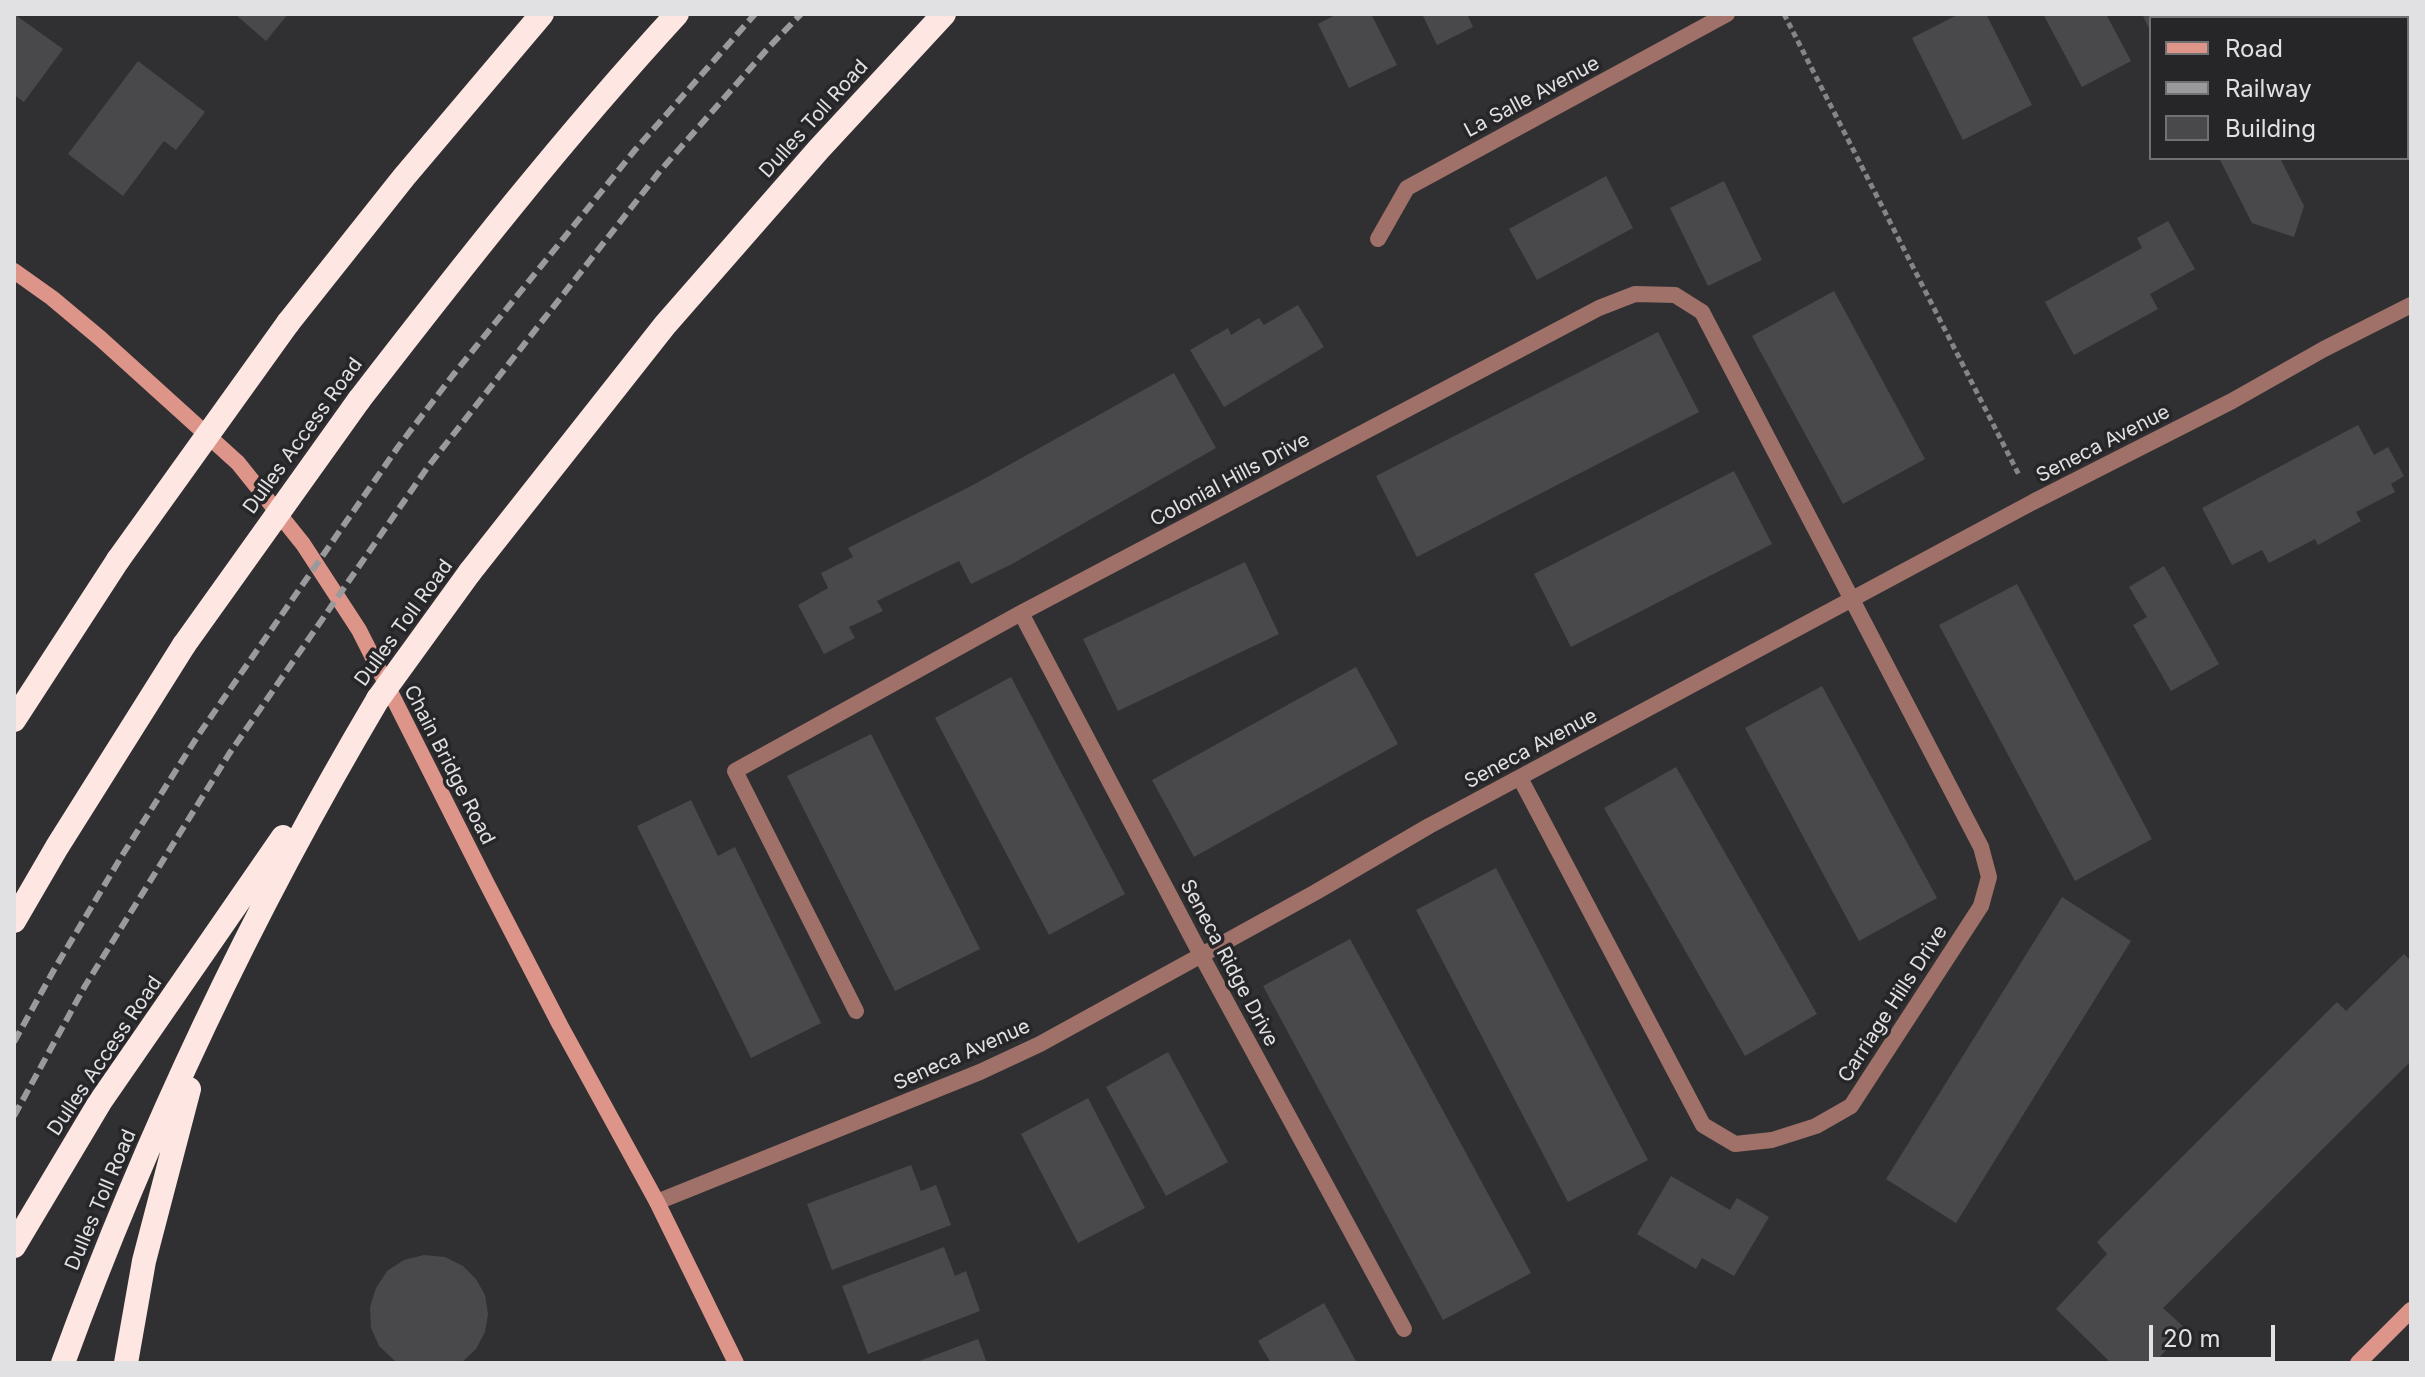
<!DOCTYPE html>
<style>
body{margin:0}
#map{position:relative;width:2425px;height:1377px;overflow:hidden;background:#303033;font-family:Inter,sans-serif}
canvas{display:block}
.frame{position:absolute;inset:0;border:16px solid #e1e1e3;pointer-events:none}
.legend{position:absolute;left:2149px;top:16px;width:260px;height:144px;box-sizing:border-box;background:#262629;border:2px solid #717173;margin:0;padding:10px 14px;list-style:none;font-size:24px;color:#e1e1e3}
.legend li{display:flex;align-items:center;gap:16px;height:40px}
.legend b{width:40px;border:2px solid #717173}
.scale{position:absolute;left:2149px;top:1325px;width:126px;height:36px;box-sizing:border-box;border:4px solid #e1e1e3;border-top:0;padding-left:10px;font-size:24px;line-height:28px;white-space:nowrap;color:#e1e1e3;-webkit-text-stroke:6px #262629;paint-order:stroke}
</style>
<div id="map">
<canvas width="2425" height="1377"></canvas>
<div class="frame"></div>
<ul class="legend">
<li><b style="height:10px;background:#de9589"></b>Road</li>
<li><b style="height:10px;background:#9a9a9c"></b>Railway</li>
<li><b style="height:22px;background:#49494c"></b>Building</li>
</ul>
<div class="scale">20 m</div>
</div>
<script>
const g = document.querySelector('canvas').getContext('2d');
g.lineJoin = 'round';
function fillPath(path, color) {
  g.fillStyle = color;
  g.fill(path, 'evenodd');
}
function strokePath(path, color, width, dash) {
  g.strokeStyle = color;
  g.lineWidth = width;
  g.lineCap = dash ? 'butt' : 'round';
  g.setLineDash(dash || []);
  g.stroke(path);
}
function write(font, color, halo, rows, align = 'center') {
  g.font = font + ' Inter,sans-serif';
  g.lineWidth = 7;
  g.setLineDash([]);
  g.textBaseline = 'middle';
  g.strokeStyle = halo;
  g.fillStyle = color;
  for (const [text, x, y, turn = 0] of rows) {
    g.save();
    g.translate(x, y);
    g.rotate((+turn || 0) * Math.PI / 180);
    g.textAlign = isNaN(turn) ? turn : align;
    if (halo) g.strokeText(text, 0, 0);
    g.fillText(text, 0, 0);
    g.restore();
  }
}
const building = new Path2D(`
 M14 14 63 49 24 102 14 95Z
 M235 14H288L266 41Z
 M1337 14H1371L1397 65 1349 88 1318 24Z
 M1422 14H1467L1473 27 1437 45Z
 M1959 14H1986L2032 105 1963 140 1912 38Z
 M2043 14H2106L2131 61 2082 87Z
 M2142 14H2195L2188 18H2151V32Z
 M138 61 205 112 176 150 164 141 123 196 68 154Z
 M2411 82V130L2407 122V83Z
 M2219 158H2280L2304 206 2294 237 2252 223Z
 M1606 176 1633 228 1537 280 1509 229Z
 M1724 181 1762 260 1708 286 1670 208Z
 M2168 221 2195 269 2150 294 2158 309 2074 355 2045 302 2142 248 2137 238Z
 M1834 291 1925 459 1843 504 1752 336Z
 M1298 305 1324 347 1224 407 1190 350 1228 328 1231 335 1259 318 1264 325Z
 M1658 332 1699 412 1417 557 1376 476Z
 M1174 373 1216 448 1012 564 971 584 959 561 877 601 883 611 849 627 855 638 824 654 798 605 828 588 821 573 853 557 848 548 973 485Z
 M2358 425 2374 455 2388 447 2404 476 2391 484 2395 492 2356 512 2361 521 2318 545 2315 539 2269 563 2262 550 2232 565 2202 508Z
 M1734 471 1772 544 1571 647 1534 574Z
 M1245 562 1279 634 1118 711 1083 639Z
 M2164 566 2219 664 2171 691 2133 625 2147 617 2129 587Z
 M2017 584 2152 839 2075 881 1939 625Z
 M1356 667 1398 744 1194 857 1152 780Z
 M1011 677 1125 894 1049 935 935 718Z
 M1822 686 1937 898 1859 941 1745 728Z
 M871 734 980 949 895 991 787 776Z
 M1676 767 1817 1014 1745 1056 1604 808Z
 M691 800 718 856 735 847 821 1023 751 1058 637 826Z
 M1496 868 1648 1160 1568 1202 1416 910Z
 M2062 897 2131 941 1956 1223 1886 1179Z
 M1350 939 1531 1273 1443 1320 1263 986Z
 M2404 954 2411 961V1061L2163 1308 2186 1329 2154 1363H2111L2056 1309 2107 1254 2097 1242 2337 1002 2346 1011Z
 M1168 1052 1228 1162 1166 1196 1106 1087Z
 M1088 1098 1145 1208 1078 1243 1021 1134Z
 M911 1165 921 1191 936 1185 951 1225 832 1270 807 1204Z
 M1671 1176 1730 1210 1737 1198 1769 1217 1734 1276 1702 1258 1696 1269 1637 1234Z
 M944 1247 955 1276 966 1271 980 1311 868 1354 842 1286Z
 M424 1255 445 1257 463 1266 476 1279 485 1295 488 1314 485 1332 476 1349 461 1363H397L379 1346 371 1328 370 1307 376 1288 387 1271 404 1260Z
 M1324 1303 1357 1363H1271L1258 1341Z
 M978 1339 987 1363H914Z`);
const path = new Path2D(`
 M1784 14 2020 477`);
const street = new Path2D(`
 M1378 239 1407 188 1727 14
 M1021 613 1201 955 1404 1329
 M856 1011 735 771 1021 613 1599 308 1635 294 1675 295 1702 312 1981 847 1989 877 1981 906 1851 1106 1816 1126 1772 1140 1735 1144 1703 1125 1520 778
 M657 1202 980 1072 1040 1044 1316 892 1429 826 2033 502 2232 401 2324 349 2411 305`);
const secondary = new Path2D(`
 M14 271 52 298 101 339 238 463 303 544 359 630 485 880 560 1025 657 1202 736 1363
 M2358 1363 2411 1310`);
const highway = new Path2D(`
 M288 323 404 177 542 14
 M359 400C461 268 564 137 677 14
 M470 572 665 325 819 149 944 14
 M14 720 118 560
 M14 921 57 847 184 645
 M14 1246 100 1102 283 837
 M63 1363C147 1133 253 910 378 699
 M126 1363 144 1261 189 1089`);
const rail = new Path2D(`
 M14 1042 55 968 123 854 199 734 398 447 453 375 635 150 755 14
 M14 1116 85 986 229 754 427 468 660 171 769 47 801 14`);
const highwayBridge = new Path2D(`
 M118 560 288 323
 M184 645 359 400
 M378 699 470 572`);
const streetNames = [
 ["La Salle Avenue",1532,97,-28],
 ["Dulles Toll Road",814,119,-48],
 ["Dulles Access Road",303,436,-54],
 ["Seneca Avenue",2103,444,-27],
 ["Colonial Hills Drive",1230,480,-28],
 ["Dulles Toll Road",404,623,-54],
 ["Seneca Avenue",1531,749,-28],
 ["Chain Bridge Road",449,765,63],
 ["Seneca Ridge Drive",1229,963,62],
 ["Carriage Hills Drive",1893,1004,-57],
 ["Seneca Avenue",962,1055,-24],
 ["Dulles Access Road",105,1056,-56],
 ["Dulles Toll Road",101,1200,-67]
];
fillPath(building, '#49494c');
strokePath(path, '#858588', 5, [6, 4]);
strokePath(street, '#9f7169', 16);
strokePath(secondary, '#de9589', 16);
strokePath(highway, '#fee6e2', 24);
strokePath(rail, '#9a9a9c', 6, [12, 6]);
strokePath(highwayBridge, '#fee6e2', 24);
write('20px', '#e1e1e3', '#262629', streetNames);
</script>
